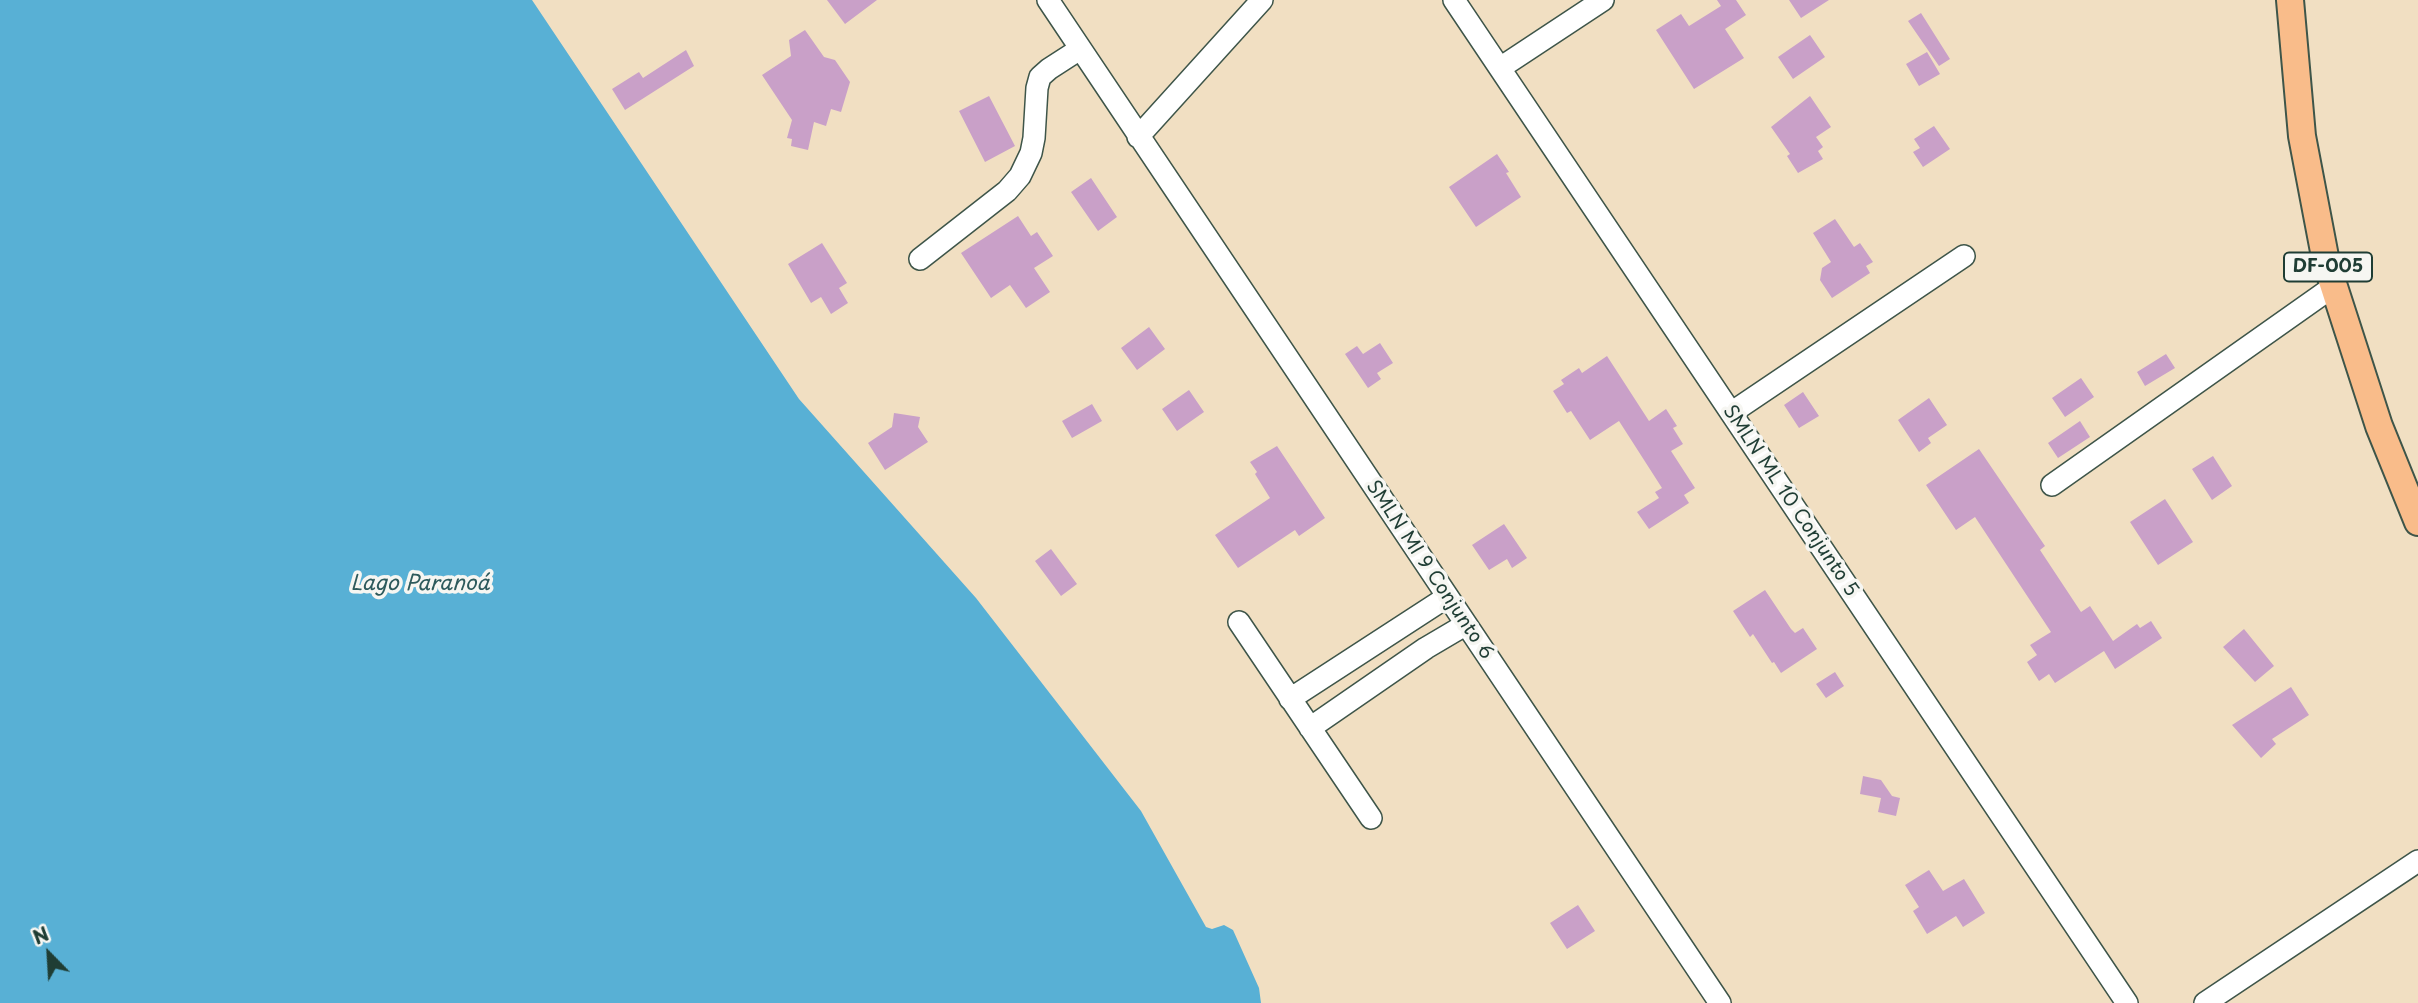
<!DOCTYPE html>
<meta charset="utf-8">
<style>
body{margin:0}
#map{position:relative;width:2418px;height:1003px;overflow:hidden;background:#f1dfc2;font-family:"Playpen Sans",sans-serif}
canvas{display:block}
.north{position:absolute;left:14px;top:919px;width:70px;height:70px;-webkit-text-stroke:5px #f6f6f2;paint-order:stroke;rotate:336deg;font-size:19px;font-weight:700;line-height:28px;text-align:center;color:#1f3d34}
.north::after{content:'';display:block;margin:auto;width:24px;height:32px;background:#1f3d34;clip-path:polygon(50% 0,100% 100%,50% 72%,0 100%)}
</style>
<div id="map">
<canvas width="2418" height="1003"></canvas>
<div class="north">N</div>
</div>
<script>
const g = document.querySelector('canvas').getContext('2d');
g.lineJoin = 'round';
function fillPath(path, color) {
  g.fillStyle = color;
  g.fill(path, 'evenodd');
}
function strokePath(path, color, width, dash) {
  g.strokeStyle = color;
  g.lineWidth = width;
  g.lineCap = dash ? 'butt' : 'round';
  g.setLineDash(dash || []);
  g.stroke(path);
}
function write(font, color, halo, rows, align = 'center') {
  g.font = font + ' "Playpen Sans",sans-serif';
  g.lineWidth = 7;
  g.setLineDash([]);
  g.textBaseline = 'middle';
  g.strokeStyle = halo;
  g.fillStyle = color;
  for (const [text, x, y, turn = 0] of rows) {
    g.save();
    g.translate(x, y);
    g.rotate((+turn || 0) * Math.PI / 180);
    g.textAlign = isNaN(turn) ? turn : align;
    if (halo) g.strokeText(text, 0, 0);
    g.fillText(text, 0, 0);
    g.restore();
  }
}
const water = new Path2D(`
 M0 0H532L799 399 976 598 1141 811 1206 927 1212 929 1224 925 1233 930 1259 988 1261 1003H0Z`);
const building = new Path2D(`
 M827 0H877L845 24Z
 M1717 0H1736L1746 15 1725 29 1744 58 1694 89 1656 30 1681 14 1689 26 1721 6Z
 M1789 0H1829L1801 18Z
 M1921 13 1950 59 1939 66 1908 21Z
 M805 30 824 57 835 60 850 82 841 112 831 109 826 126 814 122 808 150 791 146 792 139 787 138 792 120 762 75 791 56 789 40Z
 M1810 35 1825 57 1793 79 1778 57Z
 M686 50 694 66 625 110 612 89 639 72 643 78Z
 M1927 52 1940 74 1919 86 1906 64Z
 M989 96 1015 146 985 162 959 111Z
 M1810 96 1831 127 1816 137 1823 147 1818 151 1823 159 1798 173 1787 156 1790 154 1771 127Z
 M1934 126 1950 149 1923 167 1913 152 1920 148 1914 139Z
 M1497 154 1509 172 1506 173 1521 197 1476 227 1449 187Z
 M1091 178 1117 217 1098 231 1071 192Z
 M1018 216 1031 236 1037 232 1053 256 1034 268 1050 292 1026 308 1010 285 991 298 961 253Z
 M1835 219 1854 247 1860 243 1873 262 1866 266 1870 273 1832 298 1820 280 1822 268 1831 262 1813 233Z
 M822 243 847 283 839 288 848 303 831 314 821 297 811 303 788 264Z
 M1149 327 1165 349 1137 370 1121 348Z
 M1380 343 1393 363 1377 373 1381 379 1368 388 1345 354 1357 346 1363 354Z
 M2166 354 2175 368 2145 386 2137 372Z
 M1607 356 1649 421 1666 409 1677 426 1673 428 1683 444 1671 451 1695 488 1684 495 1689 503 1649 529 1637 512 1659 498 1655 492 1662 488 1619 421 1590 440 1571 411 1567 413 1553 391 1564 384 1561 380 1579 368 1582 373Z
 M2081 378 2094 397 2065 417 2052 398Z
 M1189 390 1204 412 1177 431 1162 409Z
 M1803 392 1819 416 1799 428 1784 405Z
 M1929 398 1947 425 1928 438 1931 443 1919 452 1898 420Z
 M1092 404 1102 421 1072 438 1062 421Z
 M894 413 920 417 918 427 928 442 885 470 868 443 892 427Z
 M2080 421 2090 437 2058 458 2048 443Z
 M1277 446 1325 518 1299 536 1295 530 1238 568 1215 535 1270 498 1255 474 1257 472 1250 462Z
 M1979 449 2045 546 2040 550 2081 612 2090 606 2113 641 2137 624 2140 628 2151 621 2162 638 2115 669 2104 651 2055 683 2049 674 2039 681 2027 662 2037 655 2030 645 2051 632 1975 517 1956 530 1926 485Z
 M2213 456 2232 486 2212 500 2192 469Z
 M2165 499 2193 542 2158 565 2130 522Z
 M1504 524 1527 558 1512 568 1507 559 1489 570 1472 545Z
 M1051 549 1077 584 1061 596 1035 561Z
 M1765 590 1791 629 1795 633 1803 628 1817 649 1781 673 1774 662 1772 663 1753 634 1750 637 1733 611Z
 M2244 629 2274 666 2255 682 2223 647Z
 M1835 672 1844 686 1826 698 1816 684Z
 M2291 687 2309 715 2272 739 2276 744 2261 758 2232 725Z
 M1863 776 1881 780 1892 796 1900 798 1896 816 1878 812 1881 798 1860 794Z
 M1929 870 1943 891 1964 879 1985 913 1963 927 1956 916 1927 934 1913 911 1919 907 1905 885Z
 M1578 905 1595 931 1567 949 1550 923Z`);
const minor = new Path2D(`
 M1048 0 1720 1003
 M1454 0 2127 1003
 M1500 68 1603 0
 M1138 137 1262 0
 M920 259 1007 191 1020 176 1031 153 1034 138 1037 88 1040 77 1049 69 1080 49
 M1731 413 1964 256
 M2052 485 2334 286
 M1239 622 1371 818
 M1290 699 1447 597
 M1310 728 1426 648 1465 625
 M2205 1003 2418 861`);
const major = new Path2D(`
 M2290 0 2302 136 2326 262 2379 426 2418 522`);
const shields = [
 [2328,267,88]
];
const shieldNames = [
 ["DF-005",2328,267]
];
const streetNames = [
 ["SMLN ML 10 Conjunto 5",1790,501,56],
 ["SMLN MI 9 Conjunto 6",1429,570,56]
];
const waterNames = [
 ["Lago Paranoá",420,584]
];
fillPath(water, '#58b0d5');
fillPath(building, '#c9a0c8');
strokePath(minor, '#3e5549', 24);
strokePath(major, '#3e5549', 30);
strokePath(minor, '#fff', 21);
strokePath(major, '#f9bc8a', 26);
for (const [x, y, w] of shields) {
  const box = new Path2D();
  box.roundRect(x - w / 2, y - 14.5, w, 29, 5);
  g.fillStyle = '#f6f6f2';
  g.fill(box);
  strokePath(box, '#1f3d34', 2);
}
write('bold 18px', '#1f3d34', null, shieldNames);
write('19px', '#1f3d34', '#f6f6f2', streetNames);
write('italic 21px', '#2d5a5c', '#f6f6f2', waterNames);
</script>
